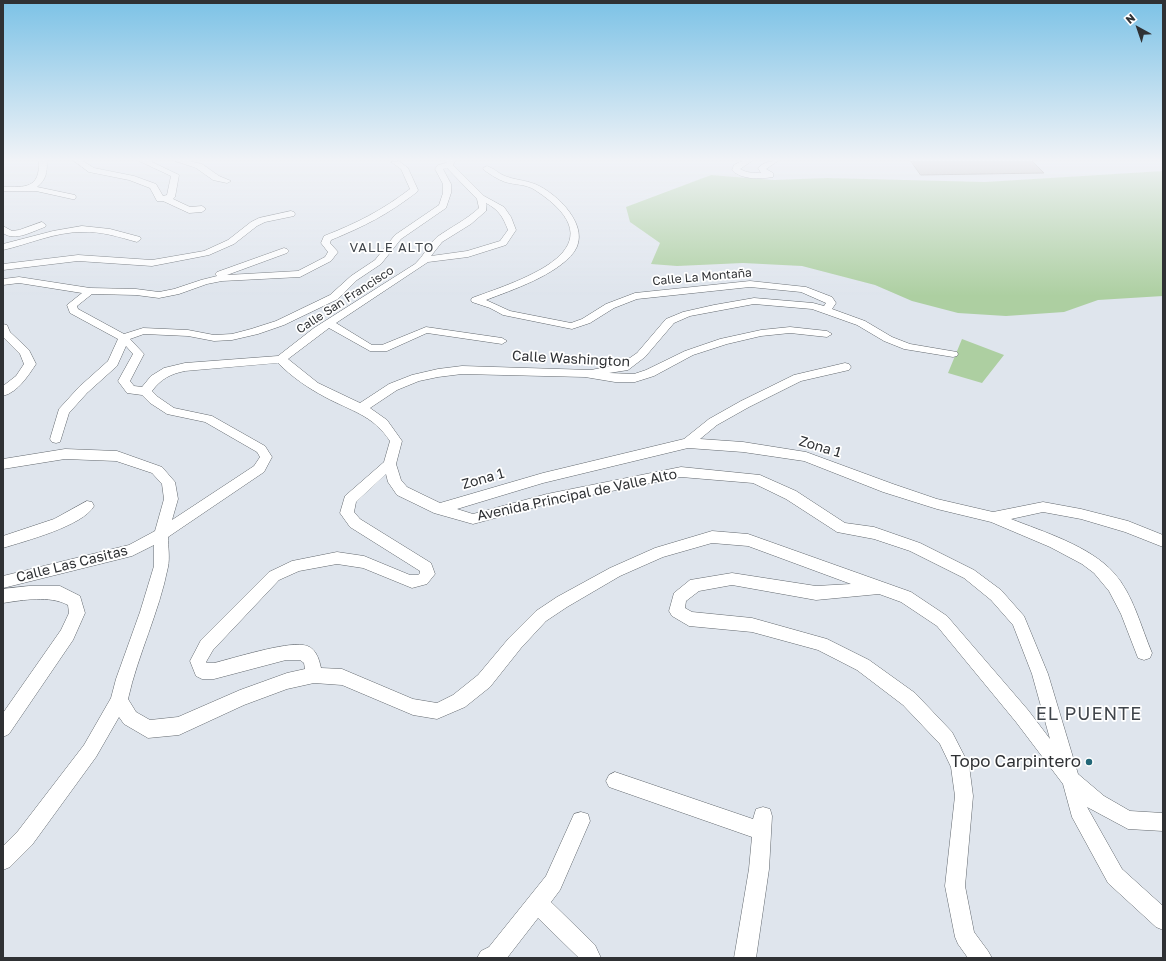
<!DOCTYPE html>
<meta charset="utf-8">
<style>
body{margin:0}
#map{position:relative;width:1166px;height:961px;overflow:hidden;background:#dfe5ed;font-family:"Golos Text",sans-serif}
canvas{display:block}
.frame{position:absolute;inset:0;border:4px solid #2f3134;pointer-events:none}
.north{position:absolute;left:1118px;top:8px;width:40px;height:40px;-webkit-text-stroke:3px #fff;paint-order:stroke;rotate:320deg;font-size:11px;font-weight:700;line-height:16px;text-align:center;color:#2f3134}
.north::after{content:'';display:block;margin:auto;width:14px;height:18px;background:#2f3134;clip-path:polygon(50% 0,100% 100%,50% 72%,0 100%)}
</style>
<div id="map">
<canvas width="1166" height="961"></canvas>
<div class="frame"></div>
<div class="north">N</div>
</div>
<script>
const g = document.querySelector('canvas').getContext('2d');
g.lineJoin = 'round';
function fillPath(path, color) {
  g.fillStyle = color;
  g.fill(path, 'evenodd');
}
function strokePath(path, color, width, dash) {
  g.strokeStyle = color;
  g.lineWidth = width;
  g.lineCap = dash ? 'butt' : 'round';
  g.setLineDash(dash || []);
  g.stroke(path);
}
function write(font, color, halo, rows, align = 'center') {
  g.font = font + ' "Golos Text",sans-serif';
  g.lineWidth = 3.5;
  g.setLineDash([]);
  g.textBaseline = 'middle';
  g.strokeStyle = halo;
  g.fillStyle = color;
  for (const [text, x, y, turn = 0] of rows) {
    g.save();
    g.translate(x, y);
    g.rotate((+turn || 0) * Math.PI / 180);
    g.textAlign = isNaN(turn) ? turn : align;
    if (halo) g.strokeText(text, 0, 0);
    g.fillText(text, 0, 0);
    g.restore();
  }
}
const green = new Path2D(`
 M1163 171V296L1098 300 1064 312 1006 316 958 313 912 301 875 285 802 266 743 263 677 266 651 264 660 243 630 222 626 207 711 175 774 180 827 178 985 182Z
 M962 339 1004 355 982 383 948 373Z`);
const building = new Path2D(`
 M911 161H1032L1044 173 921 175Z`);
const minor = new Path2D(`
 M39 161H47C47 173 46 180 37 187L75 195 76 197 75 199H72L36 191H3V187C25 187 40 189 39 161Z
 M74 161H83L94 168 134 176 156 184 163 196 167 195 171 176 139 161H150L179 175 175 197 173 199 190 207 202 206 206 209 202 212 189 213 163 201H157L150 188 129 180 89 172Z
 M175 161H190L202 164 219 176 231 181 227 183 213 180 196 168Z
 M399 161 408 168 418 190 417 192C387 215 365 226 331 240L330 243 338 252 331 261 300 277 222 281 207 284 179 294 159 298 136 295 92 294 77 306 78 309 124 334 143 328 188 330 214 335 232 334 251 329 276 321 330 295 351 276 375 260 395 235 439 205 443 193V184L435 169 438 165 446 163 447 161H455L453 165 484 196 504 207 511 217 516 230 506 245 468 257 428 262 336 323 372 345H382L426 327 502 338 507 341 502 344 427 333 387 351H370L329 328 288 359 318 383 360 403 389 384 412 375 438 369 462 366 591 370 621 364 637 353 666 319 683 312 714 305 754 298 813 303 824 306 826 303 801 292 750 287 637 299 614 308 590 323 572 329 503 315 490 308 472 302 471 300 472 298C524 279 624 248 535 190 526 184 515 185 505 182 497 179 491 175 484 170L483 168 487 166C494 168 499 174 505 176 515 180 525 180 535 184 557 193 592 227 574 252 557 275 512 290 486 300L510 311 571 323 582 319 606 304 635 293 750 281 806 287 832 297 836 303 832 309 865 321 892 337 910 344 957 352 958 354 957 356 953 357 904 349 884 341 857 325 812 309 754 304 690 316 674 323 645 357 628 370 609 373 634 374 646 370 685 351 720 339 761 330 790 327 827 331 832 334 827 337 790 333 761 336 727 344 693 355 654 376 635 382H615L585 377 462 374 438 377 419 381 397 390 370 408 387 420 402 441 396 464 401 480 407 487 440 503 543 473 684 439 709 419 741 401 794 375 845 363 849 364 851 367 849 370 801 381 749 407 717 425 700 439 743 442 806 452 893 484 937 499 993 512 1043 502 1081 509 1128 521 1163 535V547L1125 532 1081 519 1043 512 1011 519C1044 532 1090 546 1114 573 1133 594 1141 627 1152 653L1150 658 1144 660 1138 658 1121 614 1109 591 1094 573 1082 564 1050 547 991 522 937 509 883 492 804 461 743 452 688 448 543 483 457 509 473 514 547 494 681 467 760 475 796 491 845 523 874 527 920 543 974 570 1001 590 1024 616 1048 674 1078 774 1104 796 1130 811 1163 813V831L1128 829 1087 807 1122 869 1163 906V930L1156 927 1108 883 1072 817 1063 784 1016 722 937 626 901 602 879 594 816 600 732 585 699 591 686 601 685 608 692 612 752 618 827 639 869 660 915 693 952 732 969 765 973 796 965 886 974 932 988 951 992 958H968L958 944 955 937 945 886 955 796 951 767 940 744 903 705 857 670 818 650 752 632 689 626 672 616 669 611 674 593 690 580 732 573 816 586 851 584 748 546 712 543 663 557 620 576 567 607 546 621 521 648 490 687 465 707 437 719 413 715 342 685 314 683 287 689 244 705 179 735 148 738 124 724 119 717 96 757 32 845 10 867 3 870V846L18 831 84 745 111 698 116 679 140 612 154 566V545L132 556 3 588V576L129 545 155 531 164 499 162 484 152 473 116 461 65 459 3 469V459L65 449 117 451 162 467 175 482 178 499 172 520 254 466 260 457 257 452 205 422 167 414 150 403 142 395 127 393 118 381 133 354 126 346 117 366 87 393 69 413 60 442 56 443 52 442 50 439 59 409 79 387 108 361 118 339 70 313 67 305 82 293 19 283 3 285V279L19 277 90 288 136 289 159 292 174 289 201 280 217 276 215 274 217 272 284 248 287 249 289 251 287 253 227 275 298 271 325 257 328 252 321 243 324 236C357 223 381 211 410 189L401 169 391 162ZM447 168 477 199 479 208C466 220 451 227 437 237 428 245 424 256 415 264L314 328 278 356 185 363 164 368 151 376 142 387 134 386 130 381 144 354 130 339 144 334 188 336 214 341 232 340 258 334 284 325 338 299 357 280 381 264 401 239 446 208 451 193V184L443 169ZM486 203C499 210 503 217 508 230L500 241 467 251 431 256 442 242 471 224 486 211ZM278 363C292 377 308 388 325 397 351 411 373 415 390 441L384 462 345 496 340 513 350 527 420 571V573L418 575H410L364 556 337 552 292 561 269 572 201 640 190 661 196 676 202 679H214L286 660H300L304 663 305 669 287 673 240 690 178 717 150 720 136 712 128 699C138 654 159 613 168 567 170 558 168 546 168 537L264 472 272 457 265 446 212 416 174 408 158 397 152 391C161 379 170 374 185 371ZM386 474 388 482 397 495 434 513 473 524 547 504 681 477 753 483 786 499 837 532 874 539 910 551 964 578 991 600 1013 625 1032 674 1050 739 1028 710 947 616 911 592 748 534 712 531 655 548 610 568 557 597 536 611 509 638 478 675 453 695 437 703 413 699 342 669 321 668C319 658 315 646 303 645 285 642 234 658 214 663H207L206 662 213 650 279 580 299 571 337 564 363 568 412 588 427 584 435 574 431 563 360 519 354 512 356 502Z
 M742 161H752L740 169C747 173 753 173 761 173L758 168C764 162 770 161 778 161L766 169 773 173V177C760 179 741 180 732 170L734 165Z
 M291 211 294 212 295 214 294 216 265 222 257 226 234 244 209 255 152 266 78 261 3 270V264L78 255 152 260 204 251 228 240 251 222 259 218Z
 M42 222 46 225 45 227C33 231 15 242 3 233V226L12 231 19 230Z
 M82 226 110 229 140 237 141 239 137 242C119 237 101 231 82 232 55 232 29 244 3 250V244L53 231Z
 M3 324 7 325 10 332 29 350 36 364C28 376 18 392 3 396V386L16 376 24 364 20 354 3 337Z
 M87 501 92 502 94 506C83 526 25 541 3 548V536L54 519Z
 M29 586H60L80 596 85 613 73 640 9 734 3 737V713L61 630 69 613 68 605C49 595 24 600 3 603V589Z
 M615 772 753 819 756 809 763 807 770 809 772 816 769 869 756 958H734L749 869 752 837 609 787 606 781 609 775Z
 M581 812 588 814 590 821 560 890 551 902 595 945 601 958H579L538 918 507 958H477L481 951 489 947 546 876 574 814Z`);
const markers = [
 [1089,762,4,"#267"]
];
const farStreetnames = [
 ["Calle La Montaña",702,277,-5],
 ["Calle San Francisco",345,300,-33]
];
const farQuarternames = [
 ["VALLE ALTO",392,248]
];
const streetNames = [
 ["Calle Washington",571,359,3],
 ["Zona 1",820,447,17],
 ["Zona 1",483,479,-16],
 ["Avenida Principal de Valle Alto",577,495,-12],
 ["Calle Las Casitas",72,564,-14]
];
const nearPoinames = [
 ["Topo Carpintero",1081,762]
];
const nearNeighbourhoodnames = [
 ["EL PUENTE",1089,714]
];
fillPath(green, '#adcfa1');
fillPath(building, '#b8b1ab');
strokePath(building, '#7b746e', 1);
strokePath(minor, '#62686e', 1);
fillPath(minor, '#fff');
const sky = g.createLinearGradient(0, 0, 0, 296);
sky.addColorStop(0, '#7cc2e6');
sky.addColorStop(0.54, '#f1f3f7');
sky.addColorStop(1, '#f1f3f700');
g.fillStyle = sky;
g.fillRect(0, 0, 1166, 296);
for (const [x, y, r, color] of markers) {
  const dot = new Path2D();
  dot.arc(x, y, r, 0, 2 * Math.PI);
  g.fillStyle = color;
  g.fill(dot);
  strokePath(dot, '#fff', 1.5);
}
write('12px', '#2f3134', '#fff', farStreetnames);
g.letterSpacing = '1px';
write('13px', '#40454b', '#fff', farQuarternames);
g.letterSpacing = '0px';
write('14px', '#2f3134', '#fff', streetNames);
write('17px', '#2f3134', '#fff', nearPoinames, 'right');
g.letterSpacing = '1px';
write('18px', '#40454b', '#fff', nearNeighbourhoodnames);
g.letterSpacing = '0px';
</script>
